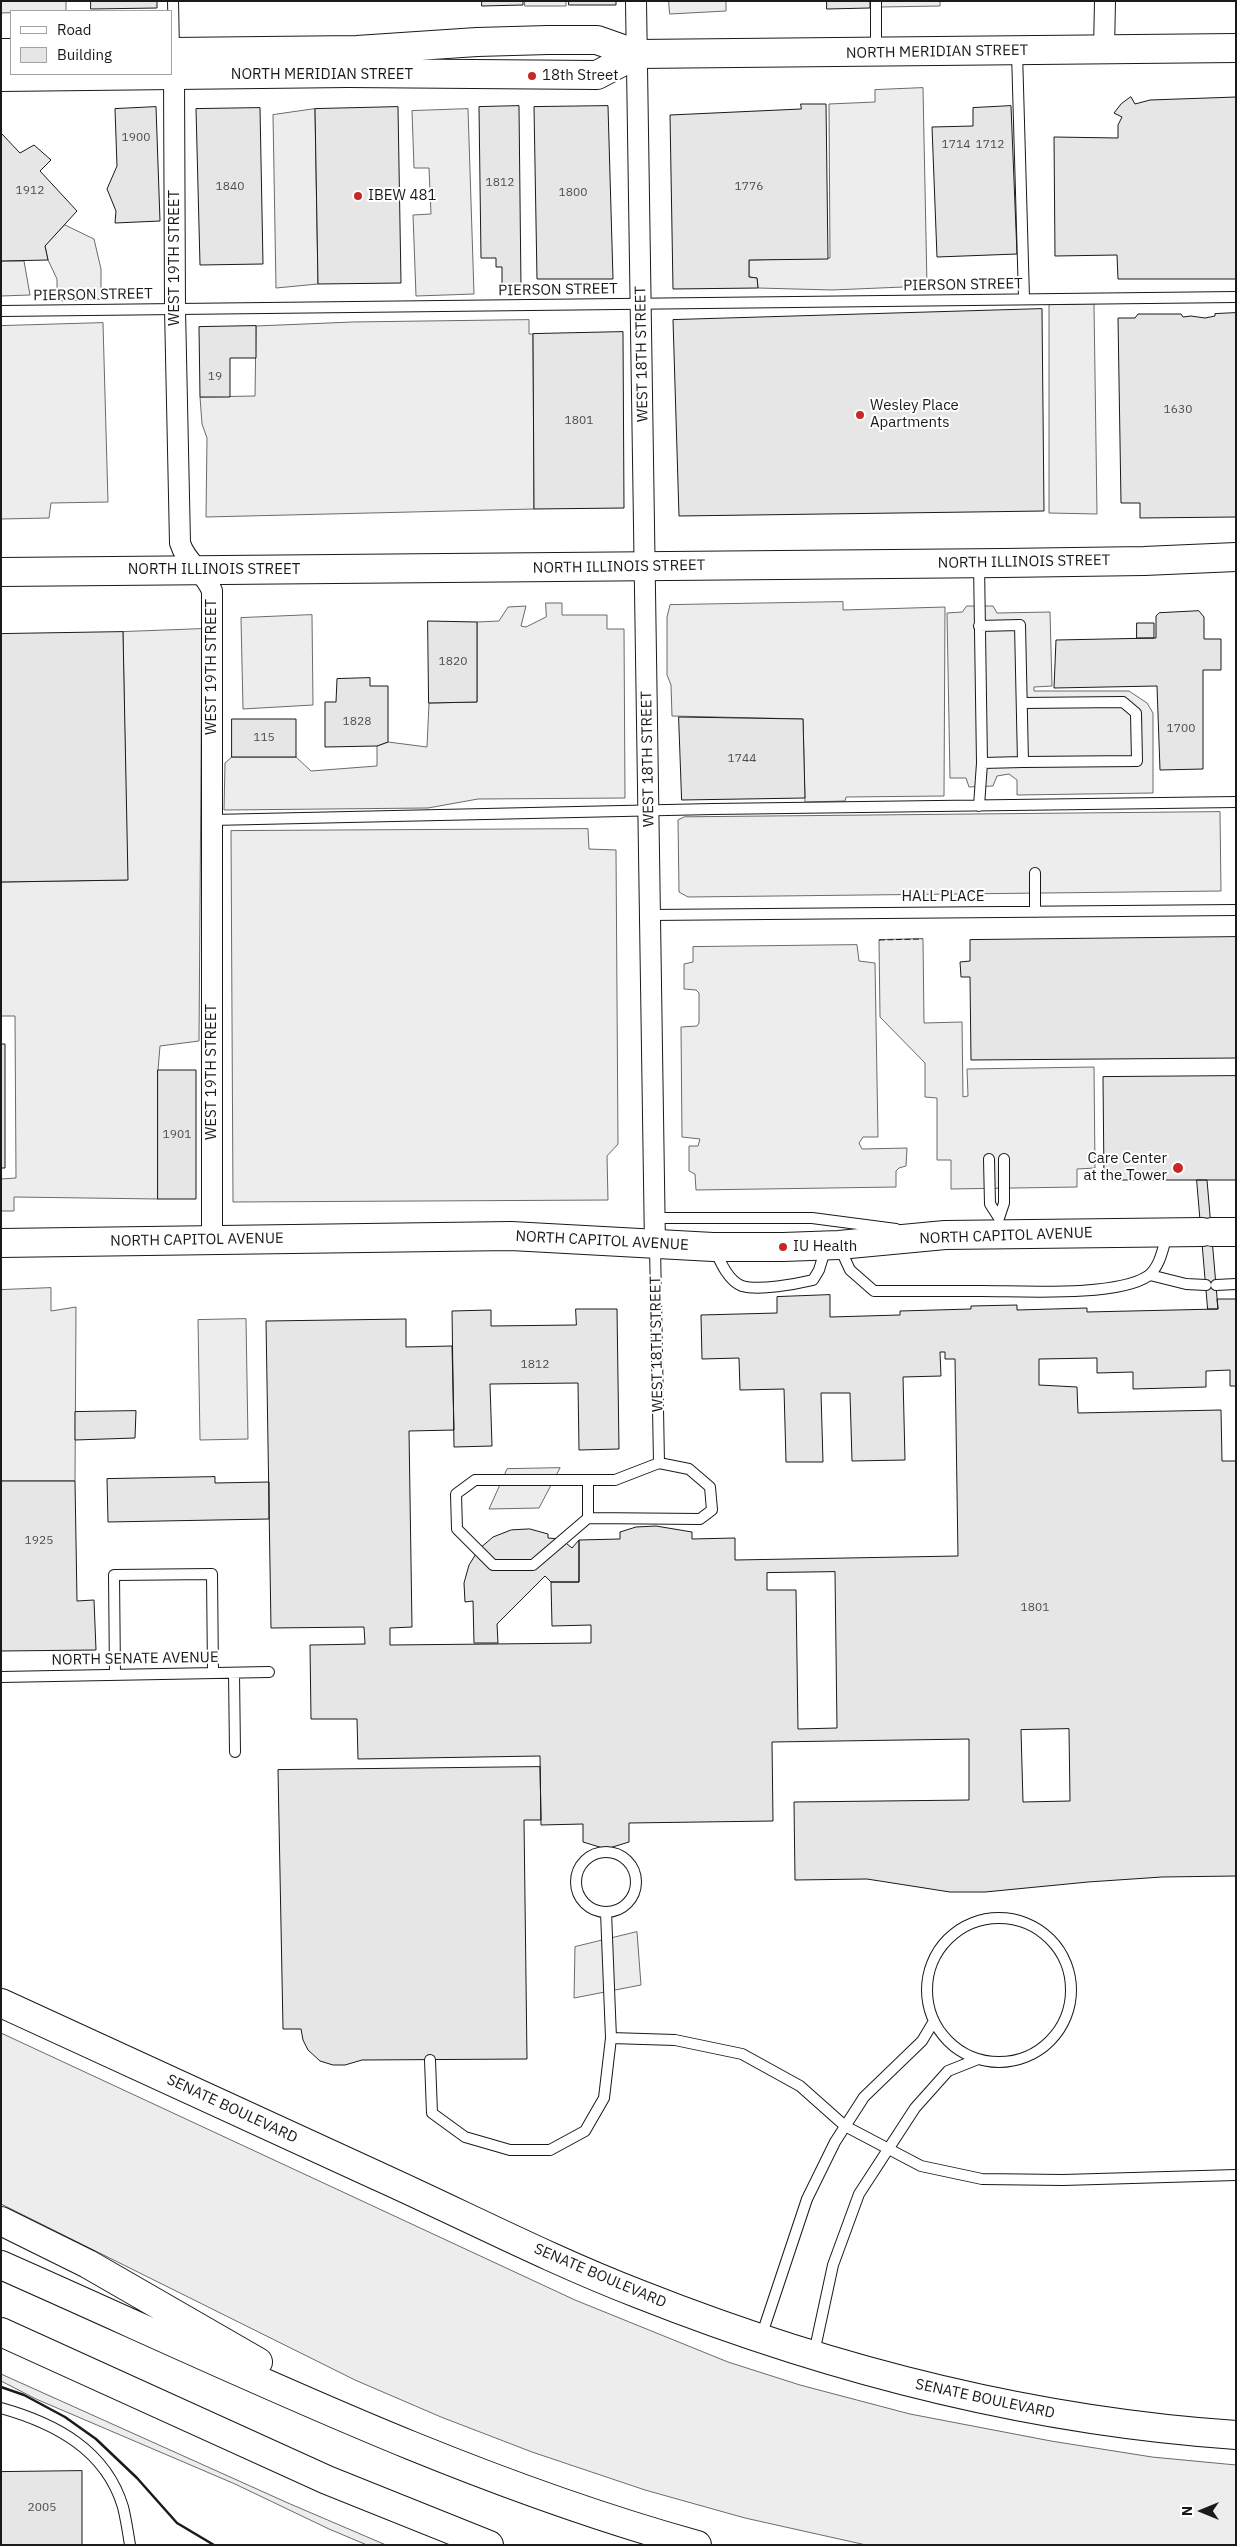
<!DOCTYPE html>
<style>
body{margin:0}
#map{position:relative;width:1237px;height:2546px;overflow:hidden;background:#fff;font-family:"IBM Plex Sans",sans-serif}
canvas{display:block}
.frame{position:absolute;inset:0;border:2px solid #1a1a1a;pointer-events:none}
.legend{position:absolute;left:10px;top:10px;width:162px;height:65px;box-sizing:border-box;background:#fff;border:1px solid #a3a3a3;margin:0;padding:6px 9px;list-style:none;font-size:15px;color:#1a1a1a}
.legend li{display:flex;align-items:center;gap:10px;height:25px}
.legend b{width:25px;border:1px solid #a3a3a3}
.north{position:absolute;left:1177px;top:2486px;width:50px;height:50px;-webkit-text-stroke:4px #fff;paint-order:stroke;rotate:270deg;font-size:14px;font-weight:700;line-height:20px;text-align:center;color:#1a1a1a}
.north::after{content:'';display:block;margin:auto;width:18px;height:22px;background:#1a1a1a;clip-path:polygon(50% 0,100% 100%,50% 72%,0 100%)}
</style>
<div id="map">
<canvas width="1237" height="2546"></canvas>
<div class="frame"></div>
<ul class="legend">
<li><b style="height:6px;background:#fff"></b>Road</li>
<li><b style="height:14px;background:#e6e6e6"></b>Building</li>
</ul>
<div class="north">N</div>
</div>
<script>
const g = document.querySelector('canvas').getContext('2d');
g.lineJoin = 'round';
function fillPath(path, color) {
  g.fillStyle = color;
  g.fill(path, 'evenodd');
}
function strokePath(path, color, width, dash) {
  g.strokeStyle = color;
  g.lineWidth = width;
  g.lineCap = dash ? 'butt' : 'round';
  g.setLineDash(dash || []);
  g.stroke(path);
}
function write(font, color, halo, rows, align = 'center') {
  g.font = font + ' "IBM Plex Sans",sans-serif';
  g.lineWidth = 4;
  g.setLineDash([]);
  g.textBaseline = 'middle';
  g.strokeStyle = halo;
  g.fillStyle = color;
  for (const [text, x, y, turn = 0] of rows) {
    g.save();
    g.translate(x, y);
    g.rotate((+turn || 0) * Math.PI / 180);
    g.textAlign = isNaN(turn) ? turn : align;
    if (halo) g.strokeText(text, 0, 0);
    g.fillText(text, 0, 0);
    g.restore();
  }
}
const built = new Path2D(`
 M1 1H66V11L1 13Z
 M525 1H566V6H525Z
 M669 1H726V11L670 14Z
 M881 1H940V6L881 7Z
 M923 88 927 286 832 290 758 288 757 278 749 277V260L830 258 829 104 875 102V90Z
 M315 109 318 284 276 288 273 115Z
 M468 109 474 294 416 296 413 215 431 214 429 168H414L412 111Z
 M65 225 94 239 101 269V299L57 301V279L48 260 45 246Z
 M1 261H24L30 295 1 296Z
 M1094 304 1097 514 1049 513V305Z
 M529 320V334H533L534 509 206 517 207 438 202 424 200 397 255 396 256 326 353 322Z
 M103 323 108 502 51 503 49 518 1 519V326Z
 M843 602V610L945 607 944 796 846 797 845 801 805 802 803 719 672 716 671 685 667 675V617L670 605Z
 M546 603H562V615H607V629H624L625 798 478 799 428 808 224 810 225 763 232 757H296L311 771 377 766V746L388 742 427 747 429 703 477 702V622L499 621 508 607 526 606 521 626 526 627 546 617Z
 M967 606H993L997 613 1050 612 1052 686 1034 687V691H1129L1147 703 1153 713V793L1017 795V780L1009 774 997 776 993 786 969 787 966 778H950L947 613 962 612Z
 M312 615 313 705 243 709 241 618Z
 M202 629 199 1041 160 1046 158 1070V1199L14 1197V1211H1V1179L16 1178 15 1016H1V882L127 880 123 632Z
 M1220 812 1221 891 688 897 679 892 678 820 684 817Z
 M588 829 589 849 616 850 618 1144 607 1156 608 1200 233 1202 231 831Z
 M923 939 924 1023 962 1022 963 1097 968 1096 967 1069 1094 1067 1095 1168 1077 1169V1187L951 1189V1160H937V1098L925 1097V1063L880 1017 879 940Z
 M857 945 859 961 875 963 878 1137H863L859 1143 862 1149 907 1148 906 1166 899 1168 896 1171V1187L696 1190 695 1174 689 1171V1146H698L700 1139 682 1137 681 1027 697 1026 699 1023V993L696 990 684 989V964L693 962V947Z
 M51 1288V1311L76 1307 75 1481H1V1290Z
 M246 1319 248 1439 200 1440 198 1320Z
 M560 1468 539 1508 489 1509 507 1469Z
 M637 1932 641 1985 574 1998 575 1947Z
 M1 2033 575 2300 728 2362 800 2385 910 2414 1051 2441 1152 2457 1236 2465V2545H866L745 2518 645 2490 532 2452 441 2417 355 2380 1 2204Z
 M1 2374 288 2503 386 2545H367L329 2529 235 2484 36 2399 1 2381Z`);
const building = new Path2D(`
 M91 1H157V8L91 9Z
 M482 1H523V5L482 6Z
 M569 1H616V5H569Z
 M827 1H870V8L827 9Z
 M1131 97 1135 104 1150 100 1236 97V279H1118L1117 255 1055 256 1054 137 1118 138V125L1122 117 1114 113 1121 104Z
 M801 104H826L828 259 749 260V277L757 278 758 288 673 289 670 115 801 109Z
 M519 106 521 289 502 288V267H496V258H481L479 107Z
 M608 106 613 279H537L534 107Z
 M1011 106 1017 254 937 257 932 127 973 126V108Z
 M156 107 160 221 115 223 116 211 107 189 117 166 115 109Z
 M398 107 401 283 318 284 315 109Z
 M260 108 263 264 200 265 196 109Z
 M1 133 20 153 34 145 51 160 40 171 77 211 45 246 48 260 1 261Z
 M1042 309 1044 511 679 516 673 320Z
 M1236 313V517L1140 518V503H1121L1118 318H1135L1138 314H1181L1183 317 1191 316 1205 318 1215 316V314Z
 M256 326V358H230V397H200L199 327Z
 M623 332 624 508 534 509 533 334Z
 M1199 611 1204 617V639H1221V670H1203V769L1160 770 1157 686 1054 688 1056 640 1156 638V616L1159 613Z
 M428 621 477 622V702L429 703Z
 M1137 623H1154V638H1137Z
 M123 632 128 880 1 882V634Z
 M370 678V686H388V742L377 746 325 747V702H336L337 679Z
 M679 717 803 719 805 798 682 800Z
 M232 719H296V757H232Z
 M1236 937V1058L971 1060 970 977H961L960 962 970 961V940Z
 M1 1044H5V1168H1Z
 M158 1070H196V1199H158Z
 M1236 1076V1180H1104L1103 1077Z
 M1197 1180H1207L1218 1309H1208Z
 M830 1295V1317L900 1315V1311L971 1309V1306L1017 1305V1310L1087 1308V1312L1218 1309 1217 1299H1236V1386H1230V1370L1206 1371V1387L1133 1389V1372L1097 1373V1358L1039 1359V1385L1077 1387 1078 1413 1221 1410 1222 1461H1236V1876L1162 1877 1088 1882 985 1892H950L867 1879 795 1880 794 1802 969 1800V1739L772 1742 773 1821 629 1823V1842L606 1849 583 1842V1824L541 1825 540 1756 358 1759 357 1719H311L310 1645 365 1644 364 1627 271 1628 266 1321 406 1319V1347L452 1346 454 1430 409 1431 412 1627 390 1628V1645L591 1643V1625L552 1626 551 1582H579V1540L620 1539V1532L636 1527 656 1526 692 1532V1539L735 1538V1560L958 1556 955 1359H945V1352H940L941 1376 903 1377 905 1460 852 1461 850 1393H821L823 1462H786L784 1389 740 1390 739 1358 702 1359 701 1315 777 1313V1297ZM835 1572 837 1728 798 1729 796 1590H767V1573ZM1069 1729 1070 1801 1023 1802 1021 1730Z
 M576 1309H617L619 1449 579 1450 578 1383 490 1384 492 1446 454 1447 452 1311 491 1310V1326L576 1325Z
 M136 1411 135 1438 75 1440V1412Z
 M215 1477V1483L269 1482V1519L108 1522 107 1479Z
 M1 1481H75L77 1601 94 1600 96 1650 1 1651Z
 M530 1529 548 1534V1538L561 1539 572 1548 579 1540V1582H551L545 1576 497 1624 498 1643H474L473 1601 465 1602 464 1583 469 1565 479 1549 493 1537 511 1530Z
 M540 1767 541 1820H524L527 2059 362 2060 345 2065H333L320 2061 308 2050 303 2040 301 2029H283L278 1770Z
 M82 2471V2545H1V2472Z`);
const lane = new Path2D(`
 M173 1 174 50
 M876 1V51
 M1017 52 1024 298
 M1 311 1236 297
 M979 564 982 763
 M1022 703 1123 702 1136 713 1137 761 1023 762
 M979 806 982 763 1023 762 1020 625 979 626
 M212 820 713 809 1236 802
 M1035 873V912
 M650 915 1236 910
 M989 1159 990 1204 999 1218 1004 1203V1159
 M655 1218H812L896 1229
 M655 1246 659 1463
 M839 1246 850 1270 874 1291C910 1291 946 1291 982 1291 1021 1291 1117 1297 1148 1276 1160 1267 1163 1248 1167 1235
 M714 1248C720 1261 728 1281 742 1286 759 1291 796 1284 813 1280L819 1270 826 1247
 M1150 1275 1186 1284 1206 1285
 M1216 1285 1236 1284
 M659 1463 689 1469 710 1487 712 1510 700 1519 588 1518 533 1565H493L457 1529 456 1494 475 1480H615Z
 M588 1480V1518
 M234 1673 235 1752
 M115 1675 114 1575 212 1574 213 1673
 M1 1677 269 1672
 M576 1882a30 30 0 1 1 60 0a30 30 0 1 1-60 0Z
 M927 1990a72 72 0 1 1 144 0a72 72 0 1 1-144 0Z
 M611 2038 675 2040 742 2054 800 2086 845 2126 921 2166 982 2179 1063 2180 1236 2175
 M430 2060 432 2113 465 2137 510 2150H550L585 2131 604 2098 611 2038 606 1912
 M761 2337 807 2199 835 2142 864 2097 922 2041 934 2021
 M814 2353 833 2265 859 2194 915 2108 948 2071 978 2059
 M1 2408C55 2423 106 2450 123 2507 126 2519 128 2532 130 2545`);
const street = new Path2D(`
 M636 1 655 1245
 M1104 50 1105 1
 M174 76 175 309 180 543C186 563 205 572 212 591V1240`);
const secondary = new Path2D(`
 M1 572 1003 563 1144 561 1236 557
 M1212 1232H1236
 M1 1243 511 1236 713 1247H783L839 1245 945 1235 1202 1232
 M1 2003C128 2061 254 2119 380 2177 466 2216 551 2260 639 2294 831 2370 1030 2421 1236 2435`);
const primary = new Path2D(`
 M171 52 357 50 477 42 548 40H597L637 54 1236 48
 M1 53H11
 M1 77 348 73 597 75 637 54`);
const highway = new Path2D(`
 M1 2221 88 2264 258 2362
 M1 2265C230 2366 456 2478 697 2545
 M1 2332 327 2480 489 2545`);
const fence = new Path2D(`
 M879 940 922 939`);
const wall = new Path2D(`
 M1 2387 24 2395 65 2417 96 2439 137 2478 177 2523 214 2545`);
const markers = [
 [532,76,5,"#c62828"],
 [358,196,5,"#c62828"],
 [860,415,5,"#c62828"],
 [1178,1168,6,"#c62828"],
 [783,1247,5,"#c62828"]
];
const numberNames = [
 ["1900",136,138],
 ["1714",956,145],
 ["1712",990,145],
 ["1812",500,183],
 ["1840",230,187],
 ["1776",749,187],
 ["1912",30,191],
 ["1800",573,193],
 ["19",215,377],
 ["1630",1178,410],
 ["1801",579,421],
 ["1820",453,662],
 ["1828",357,722],
 ["1700",1181,729],
 ["115",264,738],
 ["1744",742,759],
 ["1901",177,1135],
 ["1812",535,1365],
 ["1925",39,1541],
 ["1801",1035,1608],
 ["2005",42,2508]
];
const streetNames = [
 ["NORTH MERIDIAN STREET",937,52,-1],
 ["NORTH MERIDIAN STREET",322,75],
 ["WEST 19TH STREET",175,258,-90],
 ["PIERSON STREET",963,285,-1],
 ["PIERSON STREET",558,290,-1],
 ["PIERSON STREET",93,295,-1],
 ["WEST 18TH STREET",642,354,-91],
 ["NORTH ILLINOIS STREET",1024,562,-1],
 ["NORTH ILLINOIS STREET",619,567,-1],
 ["NORTH ILLINOIS STREET",214,570],
 ["WEST 19TH STREET",212,667,-90],
 ["WEST 18TH STREET",648,759,-91],
 ["HALL PLACE",943,897],
 ["WEST 19TH STREET",212,1072,-90],
 ["NORTH CAPITOL AVENUE",1006,1236,-2],
 ["NORTH CAPITOL AVENUE",197,1240,-1],
 ["NORTH CAPITOL AVENUE",602,1241,3],
 ["WEST 18TH STREET",657,1344,-91],
 ["NORTH SENATE AVENUE",135,1659,-1],
 ["SENATE BOULEVARD",232,2109,25],
 ["SENATE BOULEVARD",600,2276,23],
 ["SENATE BOULEVARD",985,2399,12]
];
const poiNames = [
 ["18th Street",542,76],
 ["IBEW 481",368,196],
 ["Wesley Place",870,406],
 ["Apartments",870,423],
 ["Care Center",1167,1159,"right"],
 ["at the Tower",1167,1176,"right"],
 ["IU Health",793,1247]
];
fillPath(built, '#ededed');
strokePath(built, '#6a6a6a', 1);
fillPath(building, '#e6e6e6');
strokePath(building, '#1a1a1a', 1);
strokePath(lane, '#1a1a1a', 12);
strokePath(street, '#1a1a1a', 22);
strokePath(secondary, '#1a1a1a', 30);
strokePath(primary, '#1a1a1a', 30);
strokePath(highway, '#1a1a1a', 30);
strokePath(lane, '#fff', 10);
strokePath(street, '#fff', 20);
strokePath(secondary, '#fff', 28);
strokePath(primary, '#fff', 28);
strokePath(highway, '#fff', 28);
strokePath(fence, '#1a1a1a', 1, [6, 2.5]);
strokePath(wall, '#1a1a1a', 2.5);
for (const [x, y, r, color] of markers) {
  const dot = new Path2D();
  dot.arc(x, y, r, 0, 2 * Math.PI);
  g.fillStyle = color;
  g.fill(dot);
  strokePath(dot, '#fff', 2);
}
write('12px', '#4d4d4d', null, numberNames);
write('15px', '#1a1a1a', '#fff', streetNames);
write('15px', '#1a1a1a', '#fff', poiNames, 'left');
</script>
